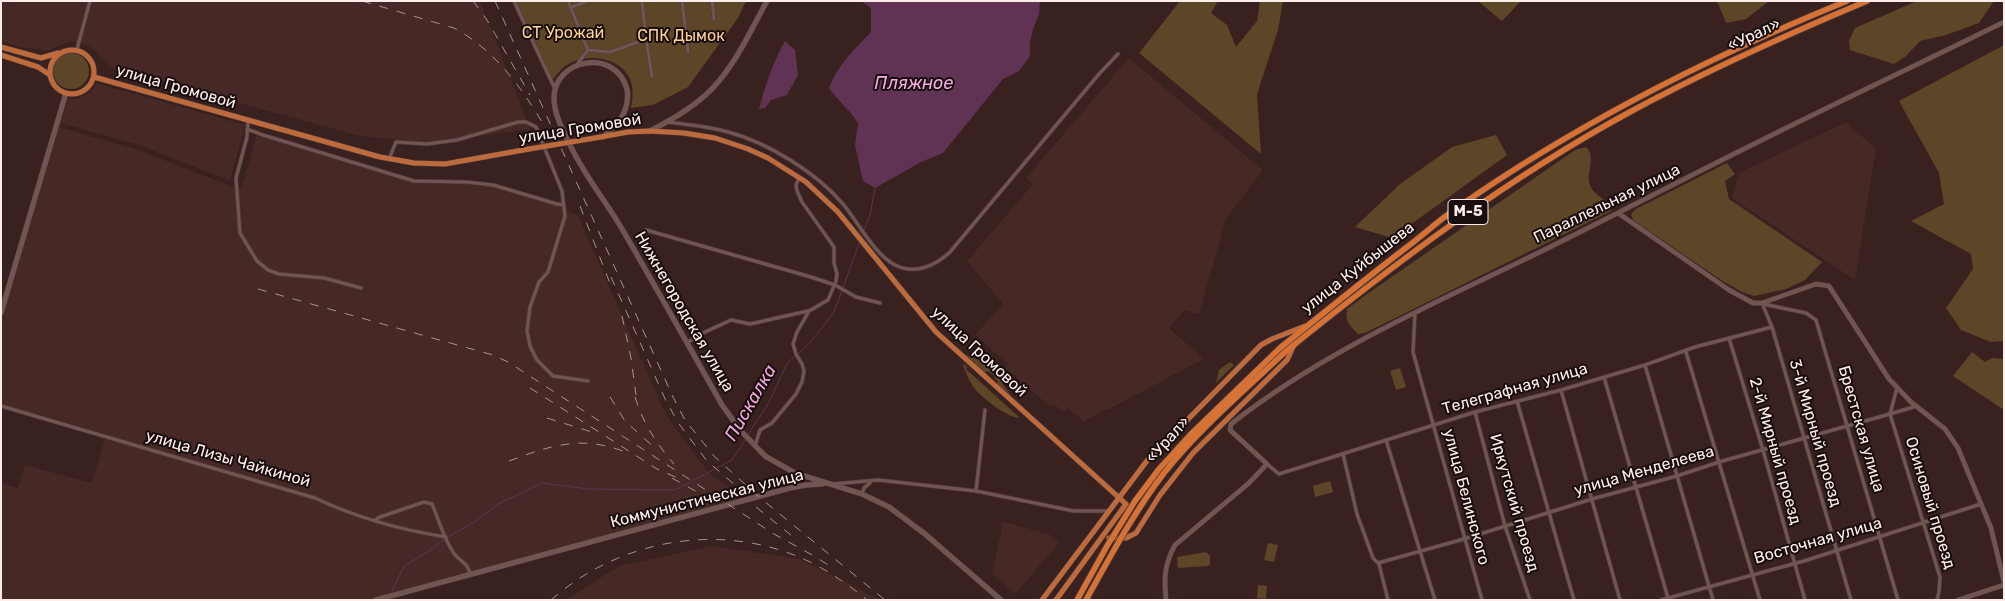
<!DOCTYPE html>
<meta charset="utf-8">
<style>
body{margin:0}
#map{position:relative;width:2005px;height:601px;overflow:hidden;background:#38211f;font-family:Rubik,sans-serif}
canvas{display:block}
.frame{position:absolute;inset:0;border:2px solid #feedeb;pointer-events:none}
</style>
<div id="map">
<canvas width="2005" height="601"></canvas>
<div class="frame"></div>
</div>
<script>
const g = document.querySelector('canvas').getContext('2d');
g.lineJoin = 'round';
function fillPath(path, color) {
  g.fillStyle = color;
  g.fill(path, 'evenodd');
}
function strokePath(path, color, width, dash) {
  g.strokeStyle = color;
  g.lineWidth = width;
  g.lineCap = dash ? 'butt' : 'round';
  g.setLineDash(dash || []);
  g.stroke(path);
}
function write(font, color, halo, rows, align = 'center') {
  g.font = font + ' Rubik,sans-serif';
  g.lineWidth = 4;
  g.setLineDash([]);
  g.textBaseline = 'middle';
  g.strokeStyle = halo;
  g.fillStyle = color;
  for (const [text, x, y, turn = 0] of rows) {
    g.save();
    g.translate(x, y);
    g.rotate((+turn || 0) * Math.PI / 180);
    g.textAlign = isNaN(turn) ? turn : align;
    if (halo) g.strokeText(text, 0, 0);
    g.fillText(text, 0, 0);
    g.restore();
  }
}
const built = new Path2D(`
 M1 1H480L530 129 431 143 360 136 114 69 89 46 71 41 47 51 21 47 1 41Z
 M1129 58 1263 170 1226 219 1199 314 1184 310 1169 328 1204 359 1107 410 1102 409 1101 412 1084 421 1067 408 1063 412 1054 404 1050 406 1005 368 1008 364 975 335 1003 304 967 261 1033 184 1026 178Z
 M96 83 245 125 230 181 139 145 61 123 68 99H77L91 92Z
 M1846 122 1876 149 1855 280 1732 198 1739 173Z
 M59 127 138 150 241 190 257 135 415 183 468 184 493 186 563 208 578 216 666 415 708 472 746 500 371 600H1V483L18 488 25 465 92 483 106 434 1 404V320Z
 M1003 522 1049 534 1059 543 1015 594 992 574Z
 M712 546 800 559 880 600H566L619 566Z`);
const green = new Path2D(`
 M515 1H746L738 18 688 87 653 105 631 108C633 98 634 86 629 77 618 56 583 52 564 67 559 71 555 77 551 81Z
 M1180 1H1218L1211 13 1227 25 1236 47 1257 21 1260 1H1283L1278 30 1257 94 1261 154 1139 53Z
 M1478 1H1521L1502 21Z
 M1717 1H1769L1746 19 1726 23Z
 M1917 1H1994L1979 23 1946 35 1920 41 1906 56 1894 64 1850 50 1849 41 1855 28Z
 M2004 45V341L1991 342 1961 330 1946 308 1973 269 1971 254 1911 221 1944 204 1939 173 1899 101Z
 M53 71a18 18 0 1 1 36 0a18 18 0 1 1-36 0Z
 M1496 135 1507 155 1392 238 1355 227 1400 184 1452 147Z
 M1586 147C1597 157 1585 174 1590 185 1593 194 1603 198 1610 204L1611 211 1365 333 1358 334C1349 325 1345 321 1347 309L1367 294 1575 150Z
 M1727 163 1735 174 1725 181 1729 199 1822 262 1805 280 1786 289 1754 296 1742 292 1721 280 1633 220 1631 214 1636 209Z
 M1972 352 1985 362 1992 358 2004 359V410L1953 376Z
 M965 355C987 360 999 378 1012 397L997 384 998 381 994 378 995 376 987 371 985 373Z
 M1230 362 1234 365 1216 383 1219 370Z
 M964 364 967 367 966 369 1020 418C1007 418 979 396 972 385 968 379 966 372 963 366Z
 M1400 368 1406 387 1396 390 1390 371Z
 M1330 481 1333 492 1315 497 1313 486Z
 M1268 543 1278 545 1274 562 1264 560Z
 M1206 552 1210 556V564L1208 566 1178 568 1177 557Z
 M1258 585 1267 586 1266 599 1257 598Z`);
const water = new Path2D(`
 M861 1H1040L1039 15 1033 29 1030 42V56L1019 71 1003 79 943 153 921 162 875 188 863 181 855 145 858 123C849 109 838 101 829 88 837 65 855 49 871 32V8Z
 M785 41 795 50 798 75 787 95 771 100 765 108 759 109C765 86 773 62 785 41Z`);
const stream = new Path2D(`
 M864 230 870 215 875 188
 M798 354 811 342 834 312 860 241
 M747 436 768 404 787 364 795 356
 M448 537 476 521 498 504 542 483 589 489 675 490 732 460 745 440
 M391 593 404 566 429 551 445 539`);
const minor = new Path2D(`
 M514 1 555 89
 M568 1 588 50
 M682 1 688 52
 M712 1 714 19
 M570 8 587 1
 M646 39 652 76
 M77 49 90 1
 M576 66 588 50 610 52 646 39 642 1
 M248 120 247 137 236 178 240 233 257 261 268 270 279 274 324 278 361 288
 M668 122C688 125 708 126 728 132 767 142 817 173 843 204 858 222 874 254 895 265 915 275 935 266 950 252L1099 74 1118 54
 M247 129 263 135 414 181 466 182 493 185 557 204 564 205
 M389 159 396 142 427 144 457 140 518 122H526L536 127 562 191 565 216 548 272 539 282 530 307 527 331 530 346 537 360 553 376 588 381
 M646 230 811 277 835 285 856 297 880 303
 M1762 303 1772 327 1851 600
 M1763 304 1806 313 1816 320 1898 600
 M1415 313 1413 352 1482 600
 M1729 338 1763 450 1805 600
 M688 343C698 333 718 327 731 320L750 324 808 311
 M1686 352 1760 600
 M1645 365 1713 600
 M1604 377 1668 598
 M1561 390 1620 600
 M1517 401 1574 600
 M1 406 315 498C355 517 402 530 446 537
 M1917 406 1890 414 1940 577 1939 592 1937 600
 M1475 412 1505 526 1530 600
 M1386 440 1435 600
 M755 446 760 430 772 423 796 394 802 382 804 371 802 364 796 354 793 344 797 332 809 311 828 300 836 281 837 274 834 263V247L802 202 797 191 796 185 799 178
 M1343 454 1357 514 1373 558 1379 564 1388 600
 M1267 464 1279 474 1475 412 1561 390 1645 365 1695 347 1772 327
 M833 484 878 480 976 491 1074 511H1109
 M976 491 985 410
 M862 494 864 488 870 483
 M375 520 380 517 424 502 432 504C438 518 446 545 456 556 465 565 465 560 471 575
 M1378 563 1464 539 1592 499 1677 476 1719 462 1890 414 1897 388
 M1661 600 1804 561 1981 504`);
const tertiary = new Path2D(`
 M1618 213 1729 290 1753 303H1762L1816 284 1829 286 1889 379 1911 402 1945 429 1958 448 1991 528 2004 582
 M1166 600C1164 578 1164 565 1175 545L1249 483 1267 464 1230 430 1231 424C1325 350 1438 302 1544 250 1615 215 1685 178 1756 143 1838 102 1921 63 2004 22
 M1958 600 2004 585`);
const secondary = new Path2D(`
 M650 131C675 118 701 103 719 81 739 57 752 28 767 1
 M603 137C609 131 616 125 621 118 626 111 629 98 627 89 615 47 554 59 554 98 554 115 564 132 571 147 586 178 608 204 625 234 658 291 690 348 722 405L741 431 765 456 795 473 862 494 889 507 925 534 1001 600
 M1 313 66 93
 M376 600 790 488 806 485 823 484`);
const primary = new Path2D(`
 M1 47 41 58 58 53
 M50 72a22 22 0 1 1 44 0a22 22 0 1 1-44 0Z
 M1 55 38 67 50 75
 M94 77 380 157 414 163 445 164 529 149
 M595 138 628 132 650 131 684 133 715 138 748 149 768 158 806 182 838 212 936 332 1126 504 1056 600
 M1109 538H1126L1136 533 1160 495 1193 453 1287 360 1294 345
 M1042 600 1146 462 1261 345 1272 339 1305 326`);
const trunk = new Path2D(`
 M1280 348C1322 314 1364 280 1407 247 1423 235 1438 221 1454 210 1576 124 1709 57 1847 1
 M1285 352C1394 264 1505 180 1628 113 1705 71 1786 35 1867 1`);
const rail = new Path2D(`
 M362 1 454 28C495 50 522 88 545 127
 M473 1 487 20 530 95
 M495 1 673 397 685 420 714 456 759 497 885 600
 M580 206 611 286
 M611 277 666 401 679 424 707 461 735 485
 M258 289 493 355 508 362 774 534 814 556 833 568
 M622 316 631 358 636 395
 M530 388 657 469 680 479
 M610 397 625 421 657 450
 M635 397C643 423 656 443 674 464
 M547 418 592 432
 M509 461C550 446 579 435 623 451
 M672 478 699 493
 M756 507 797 540
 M551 600C622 537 728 520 814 564 833 574 850 586 867 600`);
const primaryBridge = new Path2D(`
 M529 149 595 138`);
const trunkBridge = new Path2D(`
 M1077 600 1107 546 1135 501 1159 469 1190 435 1280 348
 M1086 600C1110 557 1134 512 1164 473 1199 429 1244 391 1285 352`);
const shields = [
 [1468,212,40]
];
const shieldNames = [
 ["М-5",1468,212]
];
const parkNames = [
 ["СТ Урожай",563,33],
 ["СПК Дымок",681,36]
];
const streetNames = [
 ["«Урал»",1754,35,-25],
 ["улица Громовой",176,87,16],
 ["улица Громовой",580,129,-9],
 ["Параллельная улица",1607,204,-26],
 ["улица Куйбышева",1358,268,-38],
 ["Нижнегородская улица",684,312,60],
 ["улица Громовой",979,352,43],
 ["Телеграфная улица",1515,389,-16],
 ["Брестская улица",1861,429,74],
 ["3-й Мирный проезд",1815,433,74],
 ["«Урал»",1168,440,-48],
 ["2-й Мирный проезд",1775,451,74],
 ["улица Лизы Чайкиной",228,459,16],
 ["улица Менделеева",1644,471,-16],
 ["улица Белинского",1466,497,75],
 ["Коммунистическая улица",707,499,-14],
 ["Иркутский проезд",1514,503,74],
 ["Осиновый проезд",1930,503,73],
 ["Восточная улица",1818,541,-16]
];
const waterNames = [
 ["Пляжное",914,84],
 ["Пискалка",751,403,-60]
];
fillPath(built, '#462826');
fillPath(green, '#5d4628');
fillPath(water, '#603355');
strokePath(stream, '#603355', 1);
strokePath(minor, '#503c3b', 4.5);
strokePath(tertiary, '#503c3b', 5.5);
strokePath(secondary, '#503c3b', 6);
strokePath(primary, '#503c3b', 6);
strokePath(trunk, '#503c3b', 7);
strokePath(minor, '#705553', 3);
strokePath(tertiary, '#705553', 4.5);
strokePath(secondary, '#705553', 5);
strokePath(primary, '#bd6b3d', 5);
strokePath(trunk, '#d77236', 5.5);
strokePath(rail, '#a69391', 1, [9, 9]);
strokePath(primaryBridge, '#503c3b', 6, []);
strokePath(trunkBridge, '#503c3b', 7, []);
strokePath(primaryBridge, '#bd6b3d', 5);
strokePath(trunkBridge, '#d77236', 5.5);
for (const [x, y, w] of shields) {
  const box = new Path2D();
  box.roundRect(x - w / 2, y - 12.5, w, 25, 4);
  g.fillStyle = '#180e0d';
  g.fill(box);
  strokePath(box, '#feedeb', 1);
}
write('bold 15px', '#feedeb', null, shieldNames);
write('16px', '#fed198', '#180e0d', parkNames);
write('16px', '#feedeb', '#180e0d', streetNames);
write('italic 18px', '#f5abe1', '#180e0d', waterNames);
</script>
